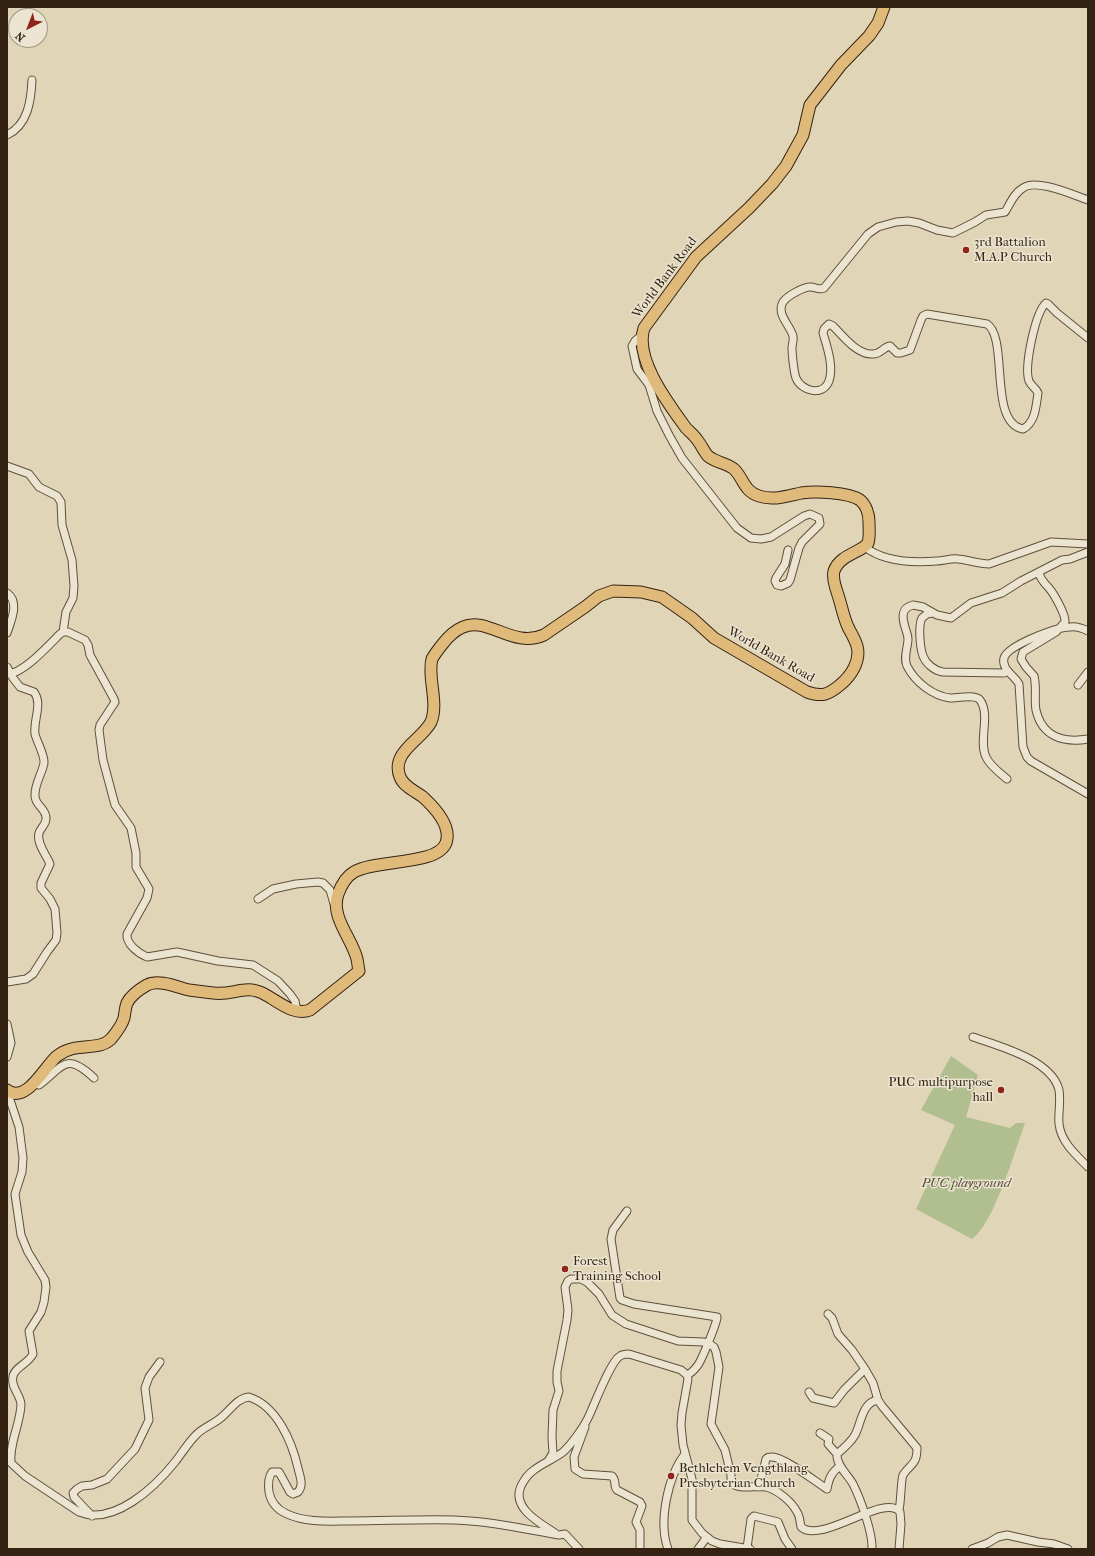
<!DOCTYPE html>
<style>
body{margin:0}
#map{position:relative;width:1095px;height:1556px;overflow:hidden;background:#e0d5b6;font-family:"IM FELL French Canon",serif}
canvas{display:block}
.frame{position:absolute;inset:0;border:8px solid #342313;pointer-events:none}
.north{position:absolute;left:8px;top:8px;width:40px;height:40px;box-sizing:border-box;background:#ebe4d0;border:1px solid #a29784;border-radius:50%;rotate:222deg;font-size:11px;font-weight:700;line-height:16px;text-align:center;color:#342313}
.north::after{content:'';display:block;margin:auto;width:14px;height:18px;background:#8f2418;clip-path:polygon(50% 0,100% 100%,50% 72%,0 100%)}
</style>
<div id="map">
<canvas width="1095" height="1556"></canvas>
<div class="frame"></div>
<div class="north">N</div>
</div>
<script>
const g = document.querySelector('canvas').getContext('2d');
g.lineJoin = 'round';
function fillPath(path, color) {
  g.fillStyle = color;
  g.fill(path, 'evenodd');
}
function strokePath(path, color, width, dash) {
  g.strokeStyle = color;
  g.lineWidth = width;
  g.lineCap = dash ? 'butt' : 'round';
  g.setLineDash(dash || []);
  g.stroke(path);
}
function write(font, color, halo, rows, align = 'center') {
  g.font = font + ' "IM FELL French Canon",serif';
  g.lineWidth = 3;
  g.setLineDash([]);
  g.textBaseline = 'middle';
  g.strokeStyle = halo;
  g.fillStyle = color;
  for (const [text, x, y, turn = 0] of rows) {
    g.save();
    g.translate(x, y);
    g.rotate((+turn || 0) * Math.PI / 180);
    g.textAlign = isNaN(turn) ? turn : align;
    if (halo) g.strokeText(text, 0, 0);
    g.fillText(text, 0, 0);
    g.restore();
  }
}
const green = new Path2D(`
 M951 1056 978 1075 966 1117 1010 1128 1016 1123H1025C1015 1150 994 1224 972 1239L916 1209 955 1125 921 1110Z`);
const minor = new Path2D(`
 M7 135C28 125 31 101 32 80
 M1088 200C1073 195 1036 178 1023 188 1014 193 1010 204 1005 212L986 215 975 222 953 233 937 230 919 223 908 221 896 222 878 227 868 234 824 288C818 291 815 286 809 287 802 288 787 296 783 302 776 314 790 325 793 336 794 340 792 344 792 348 792 354 794 373 796 378 801 391 823 397 829 381 834 366 827 347 823 333L824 329 829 324 833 326C843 336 857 355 873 354 881 354 883 347 890 346L897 353H901L910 350 921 320 923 316 927 314 987 324C1009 338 988 423 1023 429 1036 422 1036 405 1038 393 1036 388 1031 386 1029 381 1024 367 1035 313 1046 303L1048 304 1057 313 1088 338
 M642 335 635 341 632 346 637 369 649 385 657 411 669 435 682 458 737 528 751 538 761 539 771 537 804 516 810 514 819 518 820 524 802 542 799 548 790 580 788 583 781 586 777 585 775 581 776 578 785 564 788 550
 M7 466 29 474 39 487 57 496 61 502 62 525 72 560 74 586 73 598 66 612 63 632
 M865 547C884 562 913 563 937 561 944 561 951 558 958 559 969 560 978 564 989 564L1051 542 1088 544
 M1039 573C1041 581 1044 582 1049 588 1054 594 1066 615 1065 622L1056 632 1023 652 1021 659 1026 667 1034 676C1037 687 1034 699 1036 710 1042 737 1064 743 1088 739
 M7 593C20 602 11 621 7 633
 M933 613 927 614 922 618C918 625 920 648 923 656 926 664 935 671 943 672L1004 673 1008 671
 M1088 631C1082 628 1077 626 1070 627 1057 627 1008 645 1004 658 1001 669 1015 676 1019 684L1023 747 1027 757 1031 761 1088 794
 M7 667 13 678 20 687 34 692C43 704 33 720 35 734 37 742 45 756 44 763 42 774 34 785 35 796 35 805 45 808 46 817 47 824 41 827 39 833 36 843 47 856 50 864L41 883V888L50 899 55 909 57 933 56 940 47 952 33 974 26 979 7 982
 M7 674C23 674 49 645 60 634L63 632H68L85 640 88 645 90 655 114 699 115 702 100 725 99 730 103 760 115 805 131 828 136 853V867L149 889 147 898 127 934C126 944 138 953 147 957L177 952 218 961 253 965 278 981 290 994 295 1001 297 1011
 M1078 685 1088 672
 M1007 779C1000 773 990 766 986 757 978 741 991 715 980 700 976 694 957 698 950 698 933 696 915 682 907 666 903 658 908 647 908 639 908 635 906 631 905 627 902 617 901 608 913 605L923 607 937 615 951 618 971 603 1002 593 1021 581 1062 560 1070 559 1088 552
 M258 899 273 889 296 884 318 882 323 883 330 890 335 907
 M7 1024 11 1043 7 1057
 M973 1037C999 1046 1052 1060 1059 1090 1061 1102 1058 1113 1059 1124 1061 1142 1076 1155 1088 1167
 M34 1084 39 1085C63 1067 65 1051 94 1078
 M10 1092 9 1097 19 1127 23 1158 22 1172 15 1194 21 1235 28 1252 45 1280 46 1287 44 1302 41 1312 29 1331 33 1354C28 1364 15 1367 13 1376 10 1387 21 1395 21 1405 20 1425 9 1443 11 1463L25 1476 79 1512C114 1526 155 1487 175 1462 182 1453 188 1443 196 1435 203 1427 215 1424 223 1416 231 1409 238 1398 249 1397 277 1406 292 1442 298 1468 300 1477 304 1485 298 1492L293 1494 290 1492 279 1472H272C268 1478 268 1485 269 1492 271 1503 278 1510 287 1514 307 1523 330 1521 350 1521 385 1521 419 1519 454 1520 489 1521 524 1529 559 1535L565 1534 579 1549
 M627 1211 613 1230 611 1239 620 1298 622 1300 634 1304 717 1317C717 1323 702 1359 698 1365 695 1369 692 1373 687 1375
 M828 1314 832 1318 838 1334 852 1350 865 1369 873 1383 878 1400 882 1406 917 1448C917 1465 911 1463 903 1475 901 1479 901 1502 899 1510
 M809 1392 813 1398 834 1403 844 1390 865 1369
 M585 1427 574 1457 575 1469 583 1474 612 1476C617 1481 613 1486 617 1490L640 1502 642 1506 636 1522 640 1530V1549
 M820 1433 829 1439 828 1444 837 1454
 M548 1461 553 1453 552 1437 553 1410 559 1391 557 1382V1371L567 1320 568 1310 565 1287 568 1281 571 1279H581L587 1282 599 1294 612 1315 626 1324 678 1341 703 1342 708 1343 714 1347 716 1352 719 1367 711 1424 725 1450 731 1475V1482C738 1491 756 1485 766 1487 778 1490 792 1502 797 1512 800 1516 800 1523 801 1527 822 1545 885 1492 900 1512L901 1524 899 1549
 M759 1487 766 1459C768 1457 768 1457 772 1457 784 1457 816 1482 827 1489 829 1478 831 1473 840 1466
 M92 1516 74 1497 73 1493 77 1489 82 1486 92 1485 107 1479 135 1449 149 1420 145 1388 149 1377 160 1362
 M555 1533C540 1523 511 1508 521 1486 524 1480 528 1474 534 1470 543 1463 554 1459 563 1452 571 1445 583 1428 588 1418 594 1406 610 1362 620 1356 623 1354 626 1354 629 1354L681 1370 687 1375 688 1379 682 1413 681 1425 683 1445 692 1479V1520L702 1533 712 1541 720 1544 750 1549
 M747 1548 751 1519 754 1516 778 1522 785 1539 792 1549
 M668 1549C658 1522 668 1476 685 1454
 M698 1549 704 1541 706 1537
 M872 1549C873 1533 860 1498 853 1484 848 1475 836 1465 837 1454 843 1449 851 1442 855 1435 861 1424 862 1402 878 1400
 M972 1549 988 1543 998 1537 1007 1535 1038 1542 1054 1544 1068 1549`);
const primary = new Path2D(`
 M7 1090C26 1105 45 1066 57 1056 76 1041 98 1052 111 1039 116 1033 122 1025 124 1018 125 1013 125 1008 127 1003 131 995 140 989 147 985 159 979 177 987 189 990 197 991 205 992 213 993 234 996 245 983 266 995 279 1002 294 1016 310 1010L359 971C358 967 358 963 357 959 352 938 330 917 338 894 341 886 347 876 354 872 375 859 437 866 446 843 452 826 435 808 423 797 415 791 404 787 400 777 390 752 422 740 431 722 439 703 427 676 432 659 434 655 438 650 441 646 447 638 453 631 463 627 488 616 513 649 544 635L585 607 599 596 613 591 641 592 662 597 692 618 714 638 807 692C822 697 828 695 840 685 851 676 861 661 857 646 855 639 851 633 848 627 843 616 841 603 837 592 835 585 832 579 834 571 840 554 863 552 868 543 870 537 869 528 869 522 869 514 866 505 860 500 848 492 815 491 801 493 787 496 773 501 759 496 744 491 744 480 735 470 728 463 716 463 708 456 704 452 702 446 698 441 695 436 690 432 686 428 668 403 634 359 644 328L696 257 749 208 772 184 786 166 803 135 810 105 841 65 869 36 878 23 884 7`);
const markers = [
 [966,250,4,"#8f2418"],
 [1001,1090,4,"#8f2418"],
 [565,1269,4,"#8f2418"],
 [671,1476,4,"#8f2418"]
];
const poiNames = [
 ["3rd Battalion",974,243],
 ["M.A.P Church",974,258],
 ["PUC multipurpose",993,1083,"right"],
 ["hall",993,1098,"right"],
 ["Forest",573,1262],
 ["Training School",573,1277],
 ["Bethlehem Vengthlang",679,1469],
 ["Presbyterian Church",679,1484]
];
const streetNames = [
 ["World Bank Road",665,278,-53],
 ["World Bank Road",771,655,30]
];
const parkNames = [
 ["PUC playground",966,1184]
];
fillPath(green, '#b0be90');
strokePath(minor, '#5f503c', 9);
strokePath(primary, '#342313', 13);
strokePath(minor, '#ebe4d0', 7);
strokePath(primary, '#e0ba7b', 11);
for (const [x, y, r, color] of markers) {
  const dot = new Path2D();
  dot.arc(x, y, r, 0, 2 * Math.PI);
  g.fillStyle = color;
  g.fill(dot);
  strokePath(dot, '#ebe4d0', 1.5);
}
write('13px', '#342313', '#ebe4d0', poiNames, 'left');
write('13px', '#342313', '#ebe4d0', streetNames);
write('italic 13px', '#534a32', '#ebe4d0', parkNames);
</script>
